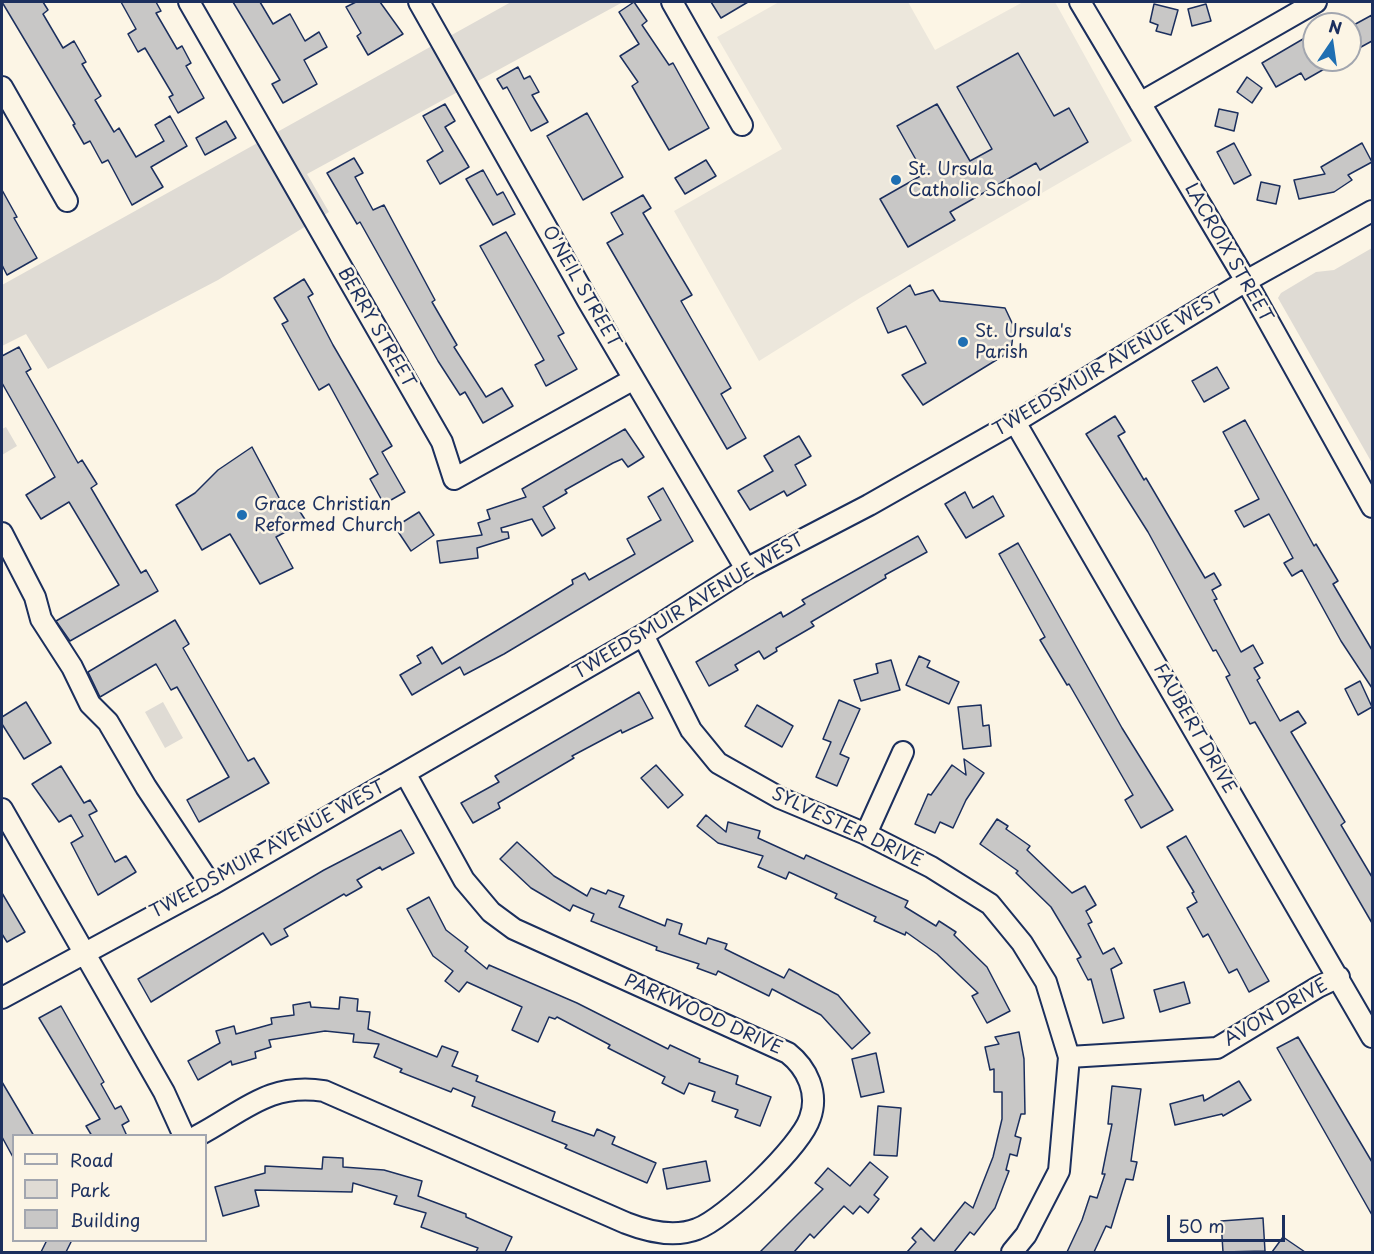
<!DOCTYPE html>
<style>
body{margin:0}
#map{position:relative;width:1374px;height:1254px;overflow:hidden;background:#fcf5e5;font-family:"Playpen Sans",sans-serif}
canvas{display:block}
.frame{position:absolute;inset:0;border:3px solid #1b2f5e;pointer-events:none}
.legend{position:absolute;left:12px;top:1134px;width:195px;height:108px;box-sizing:border-box;background:#fcf5e5;border:2px solid #a2a6af;margin:0;padding:8px 10px;list-style:none;font-size:18px;color:#1b2f5e}
.legend li{display:flex;align-items:center;gap:12px;height:30px}
.legend b{width:30px;border:2px solid #a2a6af}
.north{position:absolute;left:1302px;top:12px;width:60px;height:60px;box-sizing:border-box;background:#fcf5e5;border:2px solid #a2a6af;border-radius:50%;rotate:13deg;font-size:16px;font-weight:700;line-height:24px;text-align:center;color:#1b2f5e}
.north::after{content:'';display:block;margin:auto;width:21px;height:27px;background:#1f6fb2;clip-path:polygon(50% 0,100% 100%,50% 72%,0 100%)}
.scale{position:absolute;left:1167px;top:1215px;width:118px;height:27px;box-sizing:border-box;border:3px solid #1b2f5e;border-top:0;padding-left:8px;font-size:18px;line-height:21px;white-space:nowrap;color:#1b2f5e;-webkit-text-stroke:4px #fcf5e5;paint-order:stroke}
</style>
<div id="map">
<canvas width="1374" height="1254"></canvas>
<div class="frame"></div>
<ul class="legend">
<li><b style="height:8px;background:#fcf5e5"></b>Road</li>
<li><b style="height:16px;background:#dfdbd4"></b>Park</li>
<li><b style="height:16px;background:#c8c7c6"></b>Building</li>
</ul>
<div class="north">N</div>
<div class="scale">50 m</div>
</div>
<script>
const g = document.querySelector('canvas').getContext('2d');
g.lineJoin = 'round';
function fillPath(path, color) {
  g.fillStyle = color;
  g.fill(path, 'evenodd');
}
function strokePath(path, color, width, dash) {
  g.strokeStyle = color;
  g.lineWidth = width;
  g.lineCap = dash ? 'butt' : 'round';
  g.setLineDash(dash || []);
  g.stroke(path);
}
function write(font, color, halo, rows, align = 'center') {
  g.font = font + ' "Playpen Sans",sans-serif';
  g.lineWidth = 5;
  g.setLineDash([]);
  g.textBaseline = 'middle';
  g.strokeStyle = halo;
  g.fillStyle = color;
  for (const [text, x, y, turn = 0] of rows) {
    g.save();
    g.translate(x, y);
    g.rotate((+turn || 0) * Math.PI / 180);
    g.textAlign = isNaN(turn) ? turn : align;
    if (halo) g.strokeText(text, 0, 0);
    g.fillText(text, 0, 0);
    g.restore();
  }
}
const built = new Path2D(`
 M779 2H908L935 50 1023 2H1055L1132 141 860 298 759 361 674 211 782 149 717 37Z`);
const green = new Path2D(`
 M511 2H623L307 174 329 212 218 280 48 369 26 334 2 346V285Z
 M1372 248V463L1278 298 1281 293 1316 272 1334 270Z
 M6 427 17 446 2 455V429Z
 M163 702 183 738 165 748 145 712Z`);
const building = new Path2D(`
 M2 2H43L48 10 43 14 63 48 74 41 86 62 82 64 101 96 95 100 114 132 119 128 136 157 164 141 155 125 170 116 187 146 151 167 163 187 132 205 108 160 102 163 90 141 84 144 73 125 75 124Z
 M121 2H156L161 11 156 13 177 49 182 46 191 63 186 66 204 98 178 113 169 97 173 95 145 48 138 52 128 34 136 29Z
 M233 2H260L273 24 290 14 305 41 319 32 327 47 304 60 317 84 283 103 272 84 280 80Z
 M356 2H380L403 34 368 55 357 36 361 33 346 7Z
 M634 2 647 21 642 25 669 65 673 63 709 128 669 150 632 86 638 82 620 56 639 44 619 12Z
 M711 2H748L721 18Z
 M1154 4 1178 10 1171 35 1156 31 1158 25 1150 22Z
 M1206 4 1211 21 1192 26 1188 9Z
 M1372 15V41L1350 53V27Z
 M1303 39 1314 60H1340L1305 80 1301 73 1276 87 1262 63Z
 M1018 53 1054 116 1069 108 1088 142 1040 170 1036 163 950 212 955 220 908 247 880 199 924 174 897 126 937 104 970 161 992 149 957 87Z
 M518 67 524 79 530 76 539 92 532 95 548 122 531 131 507 87 503 89 497 79Z
 M1247 77 1262 88 1252 103 1237 92Z
 M445 104 455 121 445 127 469 167 440 184 427 161 443 151 423 116Z
 M1219 109 1238 113 1234 131 1215 126Z
 M587 113 623 177 583 200 547 136Z
 M226 121 236 138 205 155 196 138Z
 M1234 143 1251 175 1234 184 1217 152Z
 M1362 143 1372 162 1348 175 1352 180 1334 192 1299 199 1294 180 1325 174 1321 167Z
 M354 158 363 173 355 177 373 210 384 205 435 300 432 302 457 345 454 347 486 397 502 388 513 406 483 423 465 392 460 395 438 361 360 222 357 224 327 173Z
 M706 160 716 176 685 194 675 178Z
 M483 170 497 195 503 192 515 214 493 225 466 179Z
 M1261 182 1280 186 1276 204 1257 200Z
 M2 190 17 217 14 218 37 258 7 275 2 265Z
 M643 195 651 208 643 213 692 295 681 301 731 388 721 394 746 438 727 449 607 243 623 234 611 213Z
 M506 232 564 333 558 336 577 369 546 386 535 365 544 360 480 246Z
 M304 279 313 294 308 297 333 345 392 446 382 452 405 492 384 504 370 479 378 474 329 384 319 390 282 324 288 321 274 298Z
 M910 285 915 295 933 290 940 301 1005 308 1014 327 1011 351 923 405 902 375 926 363 906 326 888 333 877 308Z
 M19 347 31 369 26 372 78 463 82 460 97 484 91 488 141 573 146 570 158 591 70 641 56 621 119 585 69 502 41 519 26 495 55 477 2 383V356Z
 M1217 367 1229 388 1204 402 1192 381Z
 M1115 416 1125 432 1118 436 1144 480 1146 478 1205 578 1214 573 1221 585 1212 590 1217 599 1214 600 1241 652 1253 645 1263 663 1254 668 1260 678 1257 680 1280 721 1298 711 1306 723 1291 732 1345 822 1341 825 1372 877V923L1255 722 1250 724 1226 677 1230 675 1216 650 1213 651 1148 532 1086 434Z
 M1245 420 1314 546 1316 544 1338 581 1333 584 1372 650V688L1341 641 1302 570 1292 576 1284 563 1293 558 1269 514 1244 527 1235 511 1259 499 1223 432Z
 M625 429 644 457 628 467 622 459 613 463 565 490 567 493 543 507 555 528 542 536 532 519 501 528 502 532H508L509 538 477 548 478 558 440 563 437 541 482 535 478 523 490 519 487 510 526 497 522 489Z
 M799 436 811 456 795 465 806 485 787 496 784 491 750 510 738 491 773 471 764 456Z
 M252 447 285 509 295 504 306 521 276 537 293 568 260 584 230 534 202 550 176 505 195 493 218 470Z
 M663 488 693 541 504 654 464 675 460 667 412 695 400 675 421 663 417 656 432 647 442 664 573 584 572 580 585 573 589 580 635 554 627 539 661 520 648 497Z
 M965 492 973 508 993 496 1004 516 966 538 945 504Z
 M419 512 434 535 411 551 395 527Z
 M918 536 927 552 885 575 886 578 811 622 814 626 776 648 777 651 764 659 759 651 735 665 738 670 709 686 696 662 781 612 783 617 805 604 802 600Z
 M1018 543 1122 728 1173 810 1141 828 1125 800 1133 795 1069 684 1067 685 1040 640 1045 637 999 554Z
 M175 620 189 644 183 648 248 761 254 758 269 783 199 822 187 800 229 777 177 687 171 690 156 664 100 697 88 672Z
 M919 656 930 661 927 667 959 682 949 704 906 685Z
 M891 660 900 690 861 701 854 680 878 673 876 664Z
 M1360 681 1372 707 1358 715 1345 689Z
 M639 692 653 718 622 733 621 730 572 756 574 758 498 803 500 808 473 823 461 803 499 782 495 776Z
 M839 700 860 709 840 754 849 758 837 786 816 777 831 742 823 739Z
 M26 702 51 743 24 759 2 724V717Z
 M757 705 793 726 782 747 745 726Z
 M981 705 983 726 989 725 991 746 963 749 958 707Z
 M964 759 984 773 966 800 953 828 940 822 935 833 915 824 928 794 931 795 952 765 966 775Z
 M656 765 683 795 668 808 641 778Z
 M61 766 84 803 90 800 97 811 89 815 115 862 126 856 136 872 98 895 71 843 83 836 71 815 59 822 32 784Z
 M706 815 726 832 728 822 760 831 758 838 804 859 806 855 908 901 905 907 936 926 939 921 956 932 954 935 987 967 1010 1011 987 1023 972 996 978 993 937 954 906 932 905 935 874 921 876 917 835 898 837 894 789 872 786 879 758 867 763 856 718 843 697 826Z
 M997 819 1008 826 1006 829 1030 846 1027 850 1072 893 1085 886 1096 905 1086 911 1092 922 1088 924 1103 954 1114 948 1122 963 1111 969 1124 1018 1103 1023 1091 979 1088 980 1077 959 1081 957 1051 907 1016 873 1018 871 980 844Z
 M401 830 414 853 382 870 380 867 357 880 362 887 346 896 344 894 284 929 288 936 271 945 263 933 151 1002 138 979 324 870Z
 M1186 836 1269 981 1249 992 1237 969 1229 973 1208 934 1203 937 1187 908 1197 902 1192 893 1194 892 1167 847Z
 M517 842 554 876 587 896 591 888 606 894 608 890 624 896 619 907 665 926 667 919 682 924 679 934 706 944 708 938 727 944 725 949 784 978 789 969 838 995 870 1033 852 1049 821 1015 772 989 769 996 718 971 716 975 697 968 699 964 656 950 657 947 591 921 594 914 573 905 570 911 531 888 500 859Z
 M2 893 25 932 7 942 2 934Z
 M429 897 446 930 468 947 465 951 487 969 489 965 577 1003 668 1049 670 1045 700 1059 699 1062 738 1076 736 1084 771 1097 760 1126 735 1117 738 1110 712 1101 715 1092 689 1083 684 1094 662 1083 665 1077 608 1048 610 1045 557 1017 555 1019 549 1017 538 1042 512 1030 522 1007 467 982 459 992 445 981 453 971 433 956 407 909Z
 M1184 982 1190 1003 1160 1012 1154 990Z
 M340 997 358 999 357 1011 370 1012 368 1029 437 1057 442 1046 458 1052 452 1066 478 1076 476 1081 555 1112 552 1121 594 1136 597 1129 615 1137 612 1144 656 1163 647 1183 565 1148 567 1145 472 1106 475 1097 453 1088 451 1092 400 1072 402 1069 374 1057 379 1044 353 1042 354 1034 325 1031 269 1040 271 1047 255 1052 256 1058 232 1065 231 1061 198 1080 188 1061 220 1043 216 1031 234 1026 236 1034 272 1024 271 1018 294 1015 293 1005 310 1002 311 1007 339 1009Z
 M61 1006 104 1082 101 1084 115 1109 121 1106 129 1121 122 1125 127 1136H92L86 1126 100 1119 39 1018Z
 M1019 1032 1024 1059 1025 1114H1021L1015 1136 1021 1138 1017 1156 1010 1154 1006 1170 1009 1171 995 1208 974 1235 970 1232 954 1252H907L916 1242 912 1238 921 1228 934 1241 965 1202 973 1208 993 1157 1002 1119V1092H994V1069L990 1070 985 1047 999 1044 995 1037Z
 M1298 1037 1372 1162V1215L1277 1048Z
 M876 1053 884 1092 861 1097 852 1059Z
 M1239 1081 1251 1100 1223 1116 1222 1114 1175 1125 1170 1104 1203 1095 1204 1101Z
 M2 1082 34 1136H14V1159L2 1137Z
 M1112 1086 1141 1089 1131 1161 1137 1162 1133 1180 1126 1179 1111 1228 1106 1226 1094 1252H1067L1082 1220 1090 1196 1097 1198 1105 1174H1102L1112 1124H1108Z
 M878 1106 901 1108 897 1156 874 1155Z
 M323 1157 343 1158V1167L384 1170 422 1181 418 1196 466 1214V1217L512 1237 505 1252H476L478 1248 421 1227 426 1213 394 1204 397 1196 353 1183 352 1192 255 1190 259 1206 223 1216 215 1187 265 1173V1166L322 1169Z
 M706 1161 710 1181 667 1189 663 1169Z
 M870 1162 888 1177 874 1195 879 1199 868 1213 860 1206 853 1214 844 1206 814 1238 810 1234 794 1252H760L823 1189 815 1183 828 1168 850 1186Z
 M1263 1218 1265 1251 1223 1252 1221 1221Z
 M1283 1237 1305 1252H1272Z
 M47 1240H72L66 1252H41Z`);
const minor = new Path2D(`
 M189 2 442 442 454 479 634 379
 M419 2 588 301 746 569
 M672 2 742 125
 M1080 2 1246 281 1372 507
 M2 87 67 201
 M1140 103 1316 2
 M1015 422 1372 1037
 M2 533 35 597 41 619 72 667 90 704 108 722 146 787 211 885
 M643 635 691 730 718 763 780 798 866 834 931 867 990 904 1022 943 1046 982 1069 1057 1059 1171 1026 1235 1012 1252
 M2 809 164 1092 184 1136
 M866 834 903 752
 M2 998 211 885 643 635 746 569 869 505 1015 422 1246 281 1372 211
 M1069 1057 1217 1048 1318 987 1339 977
 M197 1136C243 1112 269 1082 324 1091L626 1223C649 1232 674 1238 697 1229 725 1219 801 1146 810 1118 819 1093 807 1068 788 1053L514 929 491 912 464 880 405 773`);
const markers = [
 [896,180,6,"#1f6fb2"],
 [963,342,6,"#1f6fb2"],
 [242,515,6,"#1f6fb2"]
];
const poiNames = [
 ["St. Ursula",908,170],
 ["Catholic School",908,191],
 ["St. Ursula's",975,332],
 ["Parish",975,353],
 ["Grace Christian",254,505],
 ["Reformed Church",254,526]
];
const streetNames = [
 ["LACROIX STREET",1228,253,60],
 ["O'NEIL STREET",581,287,60],
 ["BERRY STREET",376,328,60],
 ["TWEEDSMUIR AVENUE WEST",1109,364,-31],
 ["TWEEDSMUIR AVENUE WEST",689,607,-31],
 ["FAUBERT DRIVE",1194,729,60],
 ["SYLVESTER DRIVE",847,828,25],
 ["TWEEDSMUIR AVENUE WEST",268,850,-29],
 ["AVON DRIVE",1276,1013,-30],
 ["PARKWOOD DRIVE",703,1015,24]
];
fillPath(built, '#ece7dc');
fillPath(green, '#dfdbd4');
fillPath(building, '#c8c7c6');
strokePath(building, '#1b2f5e', 1.5);
strokePath(minor, '#1b2f5e', 24);
strokePath(minor, '#fcf5e5', 20);
for (const [x, y, r, color] of markers) {
  const dot = new Path2D();
  dot.arc(x, y, r, 0, 2 * Math.PI);
  g.fillStyle = color;
  g.fill(dot);
  strokePath(dot, '#fcf5e5', 2);
}
write('18px', '#1b2f5e', '#fcf5e5', poiNames, 'left');
write('18px', '#1b2f5e', '#fcf5e5', streetNames);
</script>
